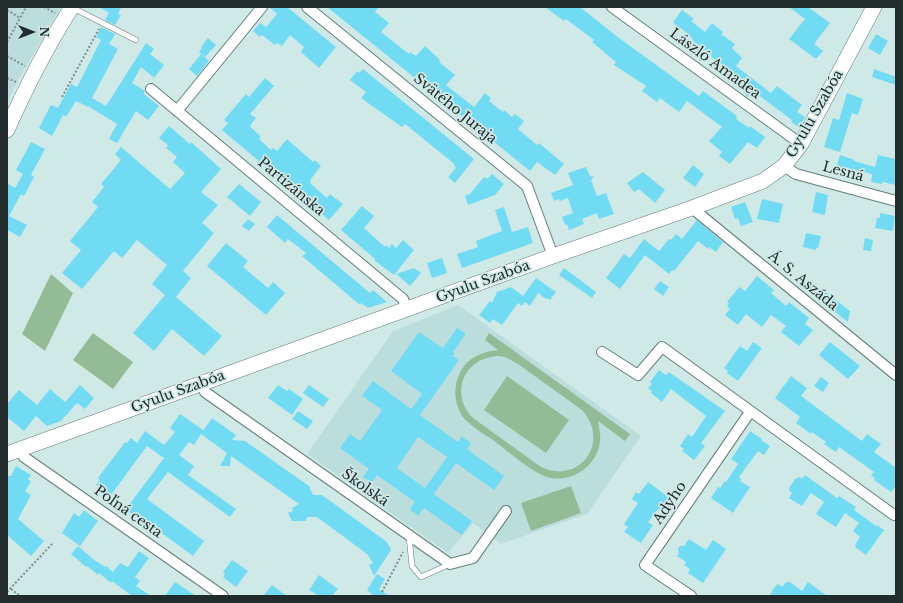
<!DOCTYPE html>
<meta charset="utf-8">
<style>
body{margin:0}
#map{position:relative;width:903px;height:603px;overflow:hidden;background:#cfe9e7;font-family:"Libre Baskerville",serif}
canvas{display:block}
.frame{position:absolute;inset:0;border:8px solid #222c2c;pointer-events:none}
.north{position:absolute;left:12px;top:12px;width:40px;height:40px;-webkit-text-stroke:3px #cfe9e7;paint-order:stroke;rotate:90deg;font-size:11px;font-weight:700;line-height:16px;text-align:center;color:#222c2c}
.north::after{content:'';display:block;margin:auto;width:14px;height:18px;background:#222c2c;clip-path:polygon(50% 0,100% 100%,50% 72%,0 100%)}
</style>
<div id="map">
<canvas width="903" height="603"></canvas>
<div class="frame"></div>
<div class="north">N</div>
</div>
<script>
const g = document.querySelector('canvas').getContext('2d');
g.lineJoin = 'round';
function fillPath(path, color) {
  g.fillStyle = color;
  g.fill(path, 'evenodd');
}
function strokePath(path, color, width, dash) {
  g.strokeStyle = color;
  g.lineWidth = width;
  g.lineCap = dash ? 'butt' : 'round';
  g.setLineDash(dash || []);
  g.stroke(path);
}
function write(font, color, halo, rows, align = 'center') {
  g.font = font + ' "Libre Baskerville",serif';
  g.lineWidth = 3.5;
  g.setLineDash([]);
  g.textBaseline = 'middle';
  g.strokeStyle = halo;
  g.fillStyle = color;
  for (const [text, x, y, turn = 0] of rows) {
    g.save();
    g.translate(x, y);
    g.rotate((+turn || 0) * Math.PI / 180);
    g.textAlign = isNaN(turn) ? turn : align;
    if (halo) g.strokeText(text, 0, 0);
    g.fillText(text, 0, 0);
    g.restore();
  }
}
const built = new Path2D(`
 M7 7H61L19 79 7 102Z
 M458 305 641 436 587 514 501 544 473 523 448 553 307 454 393 331Z`);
const green = new Path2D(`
 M51 274 73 293 45 351 22 334Z
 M93 333 133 362 113 389 73 360Z
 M489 333 630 434 625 441 598 421C599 428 601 435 600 442 597 465 574 482 551 478 534 475 508 451 493 440 485 435 475 429 468 422 464 419 461 415 459 410 454 399 454 386 459 375 466 358 481 352 498 350L485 340ZM498 356 505 357 518 364 582 410C611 442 580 485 541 467L473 418C449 393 464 358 498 356Z
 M507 376 569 420 546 453 484 410Z
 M571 486 581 513 531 531 521 503Z`);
const building = new Path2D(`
 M99 7H121L118 14 121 15 115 25 105 20 109 13Z
 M269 7H287L336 47 319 68 301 52 304 47 290 35 282 46 277 43 275 45 262 35 260 37 253 31 260 23 266 27 277 14Z
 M327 7H379L375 12 389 23 381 32 409 54 410 52 416 56 425 46 440 60 439 62 455 75 446 85 474 107 485 93 491 98 489 101 503 112 504 110 512 117 515 114 524 121 518 129 537 145 539 143 564 164 555 175 537 162 530 171Z
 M545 7H580L619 38 699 96 703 91 737 116 736 119 749 128 750 126 765 137 757 148 748 142 730 164 719 156 722 152 709 141 722 127 687 101 679 112 660 98 657 102 642 91 646 86 614 65 616 62 592 42 594 40 566 19 564 21Z
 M789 7H808L830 23 814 44 823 51 816 59 789 39 805 19Z
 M682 10 694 19 691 21 705 32 712 23 723 32 721 34 735 44 732 48 742 58 736 66 771 93 777 86 802 105 797 112 805 117 799 127 791 122 792 120 753 91 747 97 746 96 748 87 733 76 734 74 711 57 712 56 692 40 693 39 681 28 676 29V25L673 22Z
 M101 27 115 34 109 44 118 49 92 98 106 106 146 43 154 49 150 54 164 65 154 78 141 67 132 83 145 91 144 94 159 106 148 120 136 111 117 143 109 139 117 124 88 106V107L76 101 66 117 63 115 52 136 39 128 51 105 58 108 71 84 77 87 101 40 96 37Z
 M876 34 888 41 880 55 868 48Z
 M208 38 216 45 205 57 199 52 202 48 201 47Z
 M201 54 209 61 197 76 189 69Z
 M363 69 474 159 455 183 448 177 456 168 455 167V166L452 162 405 124 402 127 361 98 366 92 350 80 357 71 359 73Z
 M874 69 896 77V85L872 77Z
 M265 78 274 86 250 114 256 118 250 126 261 137 259 139 271 150 273 148 277 151 287 139 313 162 315 160 321 166 310 180 311 181 310 183 327 198 330 194 343 204 329 220 222 130 228 123 224 120 246 94 249 97Z
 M847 93 863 99 858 115 852 113 840 152 824 147 833 118 839 120Z
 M169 126 190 144 191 142 221 169 201 192 218 205 202 223 214 233 183 271 191 278 176 297 222 336 204 356 172 329 154 351 133 333 165 295 152 284 167 265 137 240 122 258 114 251 82 289 62 273 81 250 70 241 98 207 92 202 104 187 101 184 121 160 115 154 121 147 170 189 185 173 173 162 177 157 166 148 168 145 159 138Z
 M31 142 45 149 31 175 34 177 24 196 21 194 9 216 27 225 20 237 7 230V183L15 188 23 174 16 170Z
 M840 155 855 160 854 161 875 167 878 155 896 159V185L882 182V184L871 182 872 174 852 169 851 172 836 168Z
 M693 165 704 174 695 187 683 178Z
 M586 167 590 176 594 177 591 180 597 196 606 193 614 214 599 219 597 213 582 219 584 224 569 230 567 224 565 225 562 217 573 213 568 198 560 201 559 199 554 201 551 193 573 185 568 173Z
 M643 172 665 190 655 203 639 189 634 192 627 183Z
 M492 174 504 184 495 195 468 205 465 196 470 194 484 177 487 179Z
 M239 184 261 202 250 216 227 197Z
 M816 192 828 195 825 215 812 212Z
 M762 199 783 204 779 223 757 219Z
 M745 202 753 222 741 226 738 218 735 219 731 207Z
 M362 206 374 216 364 228 385 247 386 245 389 248 392 244 396 248 403 240 414 250 394 275 374 260 375 259 341 230Z
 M504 207 512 232 528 227 533 243 462 268 457 254 478 247 476 241 502 231 495 210Z
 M880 213 895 216 893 231 875 228 877 218H880Z
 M277 215 370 293 373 290 387 302 368 308 361 303 360 305 302 256 306 253 288 239 285 243 267 227Z
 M248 219 255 224 249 231 242 226Z
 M697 220 723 242 716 252 709 247 708 249 698 241 674 271 672 270 669 274 645 255 620 289 606 278 624 254 630 258 644 239 659 251 669 239 671 240 676 234 682 239Z
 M806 233 821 236 818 248H816V250L803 247Z
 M865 238 873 240 871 251 863 250Z
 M226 243 248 261 243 267 268 288 273 282 285 293 266 315 207 266Z
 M442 258 447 273 432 278 427 263Z
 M414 268 421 273 410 286 396 274Z
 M564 268 596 292 592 298 559 275Z
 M757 276 774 290 771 293 786 306 789 302 809 318 805 324 813 330 799 346 781 332 786 326 771 315 762 327 746 314 738 325 725 315 730 309 727 306 729 303 727 302 739 287 745 291Z
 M536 278 556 292 550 300 547 298 546 299 538 293 530 306 525 302 522 306 518 303 502 325 493 319 490 323 479 315 490 301 492 303 497 292 511 287 523 296Z
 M660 281 669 287 663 296 654 289Z
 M823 290 850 311 848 322 817 298Z
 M457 328 466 334 453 352 455 354 453 356 459 360 420 415 458 442 462 436 471 443 467 449 504 476 494 490 456 463 434 494 472 521 462 535 424 508 418 516 410 509 415 502 377 475 372 483 363 477 369 469 340 448 350 434 360 441 382 410 362 396 373 381 411 409 422 394 391 371 419 332 443 348ZM418 437 447 457 425 488 397 468Z
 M753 342 762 348 738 381 727 373 728 371 724 368 740 346 747 351Z
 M830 342 860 366 848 379 819 355Z
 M659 370 666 375 669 372 725 411 701 443 705 446 694 460 682 451 684 449 680 446 688 434 692 437 706 416 671 389 662 402 651 393 652 391 648 388 652 384 650 382Z
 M791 376 807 388 801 396 862 441 867 434 881 444 874 452 896 468V486L891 492 874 480 875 478 871 476 874 472 839 447 836 452 824 444 826 442 812 432 811 434 796 423 800 417 775 398Z
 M821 377 829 383 823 392 814 386Z
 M80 385 94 398 85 409 77 403 61 421 47 426 36 416 24 431 7 417V404L19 390 37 405 50 389 65 402Z
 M278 385 287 391 289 389 303 399 292 415 268 398Z
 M309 385 329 399 323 407 303 393Z
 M298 411 313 421 307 429 292 419Z
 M180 414 203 430V431L212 418 236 435 232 440 245 441 309 486 313 495H322L387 542 391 550 374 576 369 565 373 563 367 554 317 517H307L306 521H292L288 513 293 511 292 508 299 504 231 456 230 466H220L227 453 201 434 194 445 189 442 179 455 194 466 188 475 236 509 230 517 168 472 147 499 204 541 193 556 136 514 134 516 126 509 164 458 147 446 111 495 96 485 100 480 98 478 125 442 127 443 131 438 137 443 145 431 164 445 175 432 170 428Z
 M750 431 762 439 761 440 770 446 764 455 758 451 739 477 741 479 740 481 750 487 733 513 711 498 718 487 720 488 725 481 726 482 738 464 731 459Z
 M16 466 31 475 28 479 31 482 25 491 31 495 18 519 44 541 31 556 7 535V476H11Z
 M805 475 837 498 839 496 856 507 854 510 876 526 877 525 884 530 866 555 855 547 856 546 855 545 860 537 853 531 859 523 845 513 836 527 816 514 824 502 811 493 802 506 789 498 792 493 790 492 789 488 796 478 800 477 802 479Z
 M648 482 671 499 662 511 658 509 648 522 653 525 641 543 624 532 628 527 624 524 638 503 632 499 636 492 639 494Z
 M84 510 98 521 80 546 62 533 74 513 79 517Z
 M689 539 706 550 713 540 726 549 703 583 688 573 690 569 684 565 686 562 677 556 679 553 678 549 680 546H684Z
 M78 546 93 559 105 567 106 566 113 572 120 563 128 567 139 551 149 558 135 577 140 581 136 586 151 596H132L112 581 111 583 99 573 98 575 87 566 86 567 71 554Z
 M232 560 248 571 236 587 223 577 225 574 223 572Z
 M377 574 385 579 379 589 389 596H374L367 590Z
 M319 575 338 589 332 596H319L309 590Z
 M175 582 196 596H165Z
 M786 582H790L802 591 808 582 827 596H770L773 589 778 584 782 587Z
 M272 585 287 596H263Z`);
const path = new Path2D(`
 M44 7 55 13
 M7 10 20 18
 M7 42 26 7
 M7 56 25 66
 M7 78 16 82
 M62 97 99 29
 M11 589 20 596
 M7 592 53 543
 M382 592 403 552`);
const lane = new Path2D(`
 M73 8 136 40
 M409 536 412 566 421 577 450 564`);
const street = new Path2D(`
 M307 7 527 186 553 256
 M612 7 801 144
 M151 89 403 299 407 309
 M177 111 262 7
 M784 166 796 174 896 201
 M692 208 896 375
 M602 352 638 375 662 347 894 515
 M202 384 205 392 450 564 473 558 506 511
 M21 448 24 457 223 596
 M691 596 645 565 750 412`);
const secondary = new Path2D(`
 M7 130C26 87 47 46 72 7
 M7 454 553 256 692 208 763 181 784 166 801 144 874 7`);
const streetNames = [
 ["László Amadea",715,64,36],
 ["Svätého Juraja",455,109,39],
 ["Gyulu Szabóa",815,114,-60],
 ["Lesná",843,172,15],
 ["Partizánska",291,187,40],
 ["Á. S. Aszáda",803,281,39],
 ["Gyulu Szabóa",483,282,-20],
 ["Gyulu Szabóa",178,392,-20],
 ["Školská",365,488,35],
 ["Adyho",670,503,-56],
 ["Poľná cesta",128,512,35]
];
fillPath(built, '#bbdedc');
fillPath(green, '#93bc96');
fillPath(building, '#72dbf4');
strokePath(lane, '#657d7c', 6);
strokePath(street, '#657d7c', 12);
strokePath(secondary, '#657d7c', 16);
strokePath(path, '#7c8e8d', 2, [2, 2]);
strokePath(lane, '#fff', 5);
strokePath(street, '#fff', 10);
strokePath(secondary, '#fff', 15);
write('14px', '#222c2c', '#cfe9e7', streetNames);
</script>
